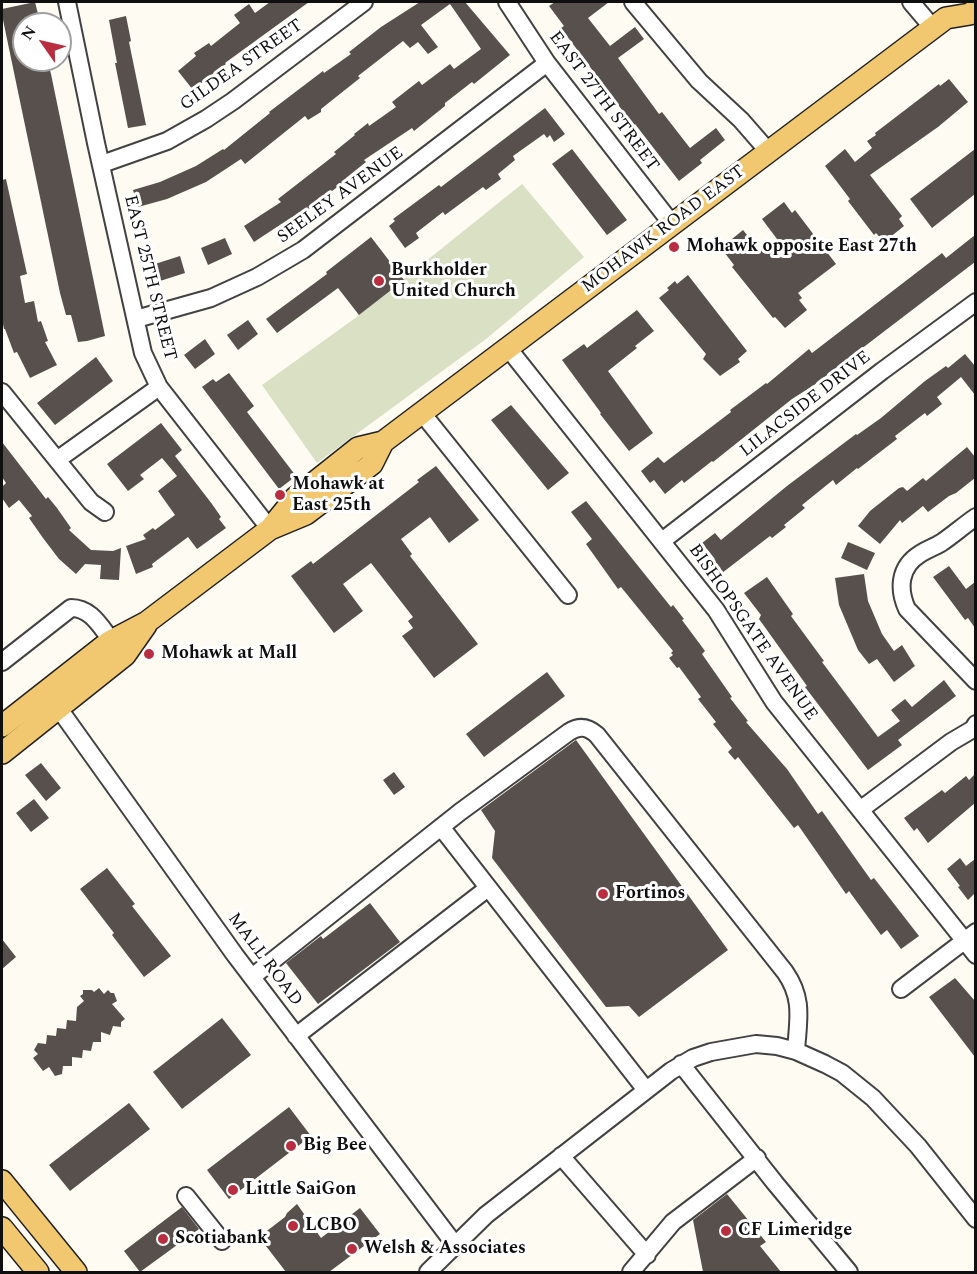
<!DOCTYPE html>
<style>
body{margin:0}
#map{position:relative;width:977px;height:1274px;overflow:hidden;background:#fefbf2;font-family:Spectral,serif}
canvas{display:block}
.frame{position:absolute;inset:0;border:3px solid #0f0f0f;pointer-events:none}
.north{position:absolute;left:12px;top:12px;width:60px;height:60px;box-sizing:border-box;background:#fff;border:2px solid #9f9f9f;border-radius:50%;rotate:304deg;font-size:16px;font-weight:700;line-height:24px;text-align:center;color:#0f0f0f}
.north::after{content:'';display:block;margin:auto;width:21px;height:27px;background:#b82e40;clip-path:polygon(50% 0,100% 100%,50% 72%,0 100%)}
</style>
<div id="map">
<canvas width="977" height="1274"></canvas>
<div class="frame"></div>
<div class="north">N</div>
</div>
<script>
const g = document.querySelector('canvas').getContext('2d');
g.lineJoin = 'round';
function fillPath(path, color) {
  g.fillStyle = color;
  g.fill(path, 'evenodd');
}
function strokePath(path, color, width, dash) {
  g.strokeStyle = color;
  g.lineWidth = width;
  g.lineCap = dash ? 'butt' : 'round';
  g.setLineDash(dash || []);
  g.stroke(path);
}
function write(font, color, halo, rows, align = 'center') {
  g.font = font + ' Spectral,serif';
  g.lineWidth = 6;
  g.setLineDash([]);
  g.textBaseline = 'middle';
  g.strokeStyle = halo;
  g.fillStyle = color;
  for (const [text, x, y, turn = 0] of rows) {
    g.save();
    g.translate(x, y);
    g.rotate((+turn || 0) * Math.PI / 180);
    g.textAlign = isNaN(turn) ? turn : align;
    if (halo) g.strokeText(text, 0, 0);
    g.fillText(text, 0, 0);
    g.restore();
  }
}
const cemetery = new Path2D(`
 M522 184 584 257 486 339 317 463 262 385 354 319Z`);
const building = new Path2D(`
 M35 2 40 22 24 24V60H47L51 74 105 336 87 341 78 342 71 315H66L60 293 2 15V9Z
 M270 2H309L225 63 226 64 193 90 178 71 196 56 194 53 209 43 211 46 240 23 234 15 249 4 255 13Z
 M420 2H465L510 55 474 84 472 82 445 103V106L414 131 412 128 364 160 366 162 346 178V180L316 204 295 219 292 217 254 242 244 226 281 202 278 199 336 154 334 152 355 135 354 134 368 123 369 126 396 107 392 102 406 91 419 81 422 85 450 64 454 69 481 49 450 4 421 25 438 47 428 54 418 42 410 48 403 41 358 76 360 78 321 109V112L308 120 305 116 245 164 241 159 206 182 167 199 138 207 133 190 160 182 196 166 223 149 224 150 270 113 269 112 323 71 324 73 351 54 349 52 381 27Z
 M555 2H609L588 18 610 46 635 27 644 39 618 58 659 114 662 112 690 148 716 128 725 140 700 160 702 163 679 181 635 124 634 125 622 110 561 28 564 26 549 6Z
 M126 16 131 41 129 42 146 125 128 128 115 63H117L109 20Z
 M949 79 968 102 938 127 870 175 902 216 899 219 904 226 884 242 876 233 874 235 848 201 850 199 825 166 845 149 855 162 872 148 867 141 876 135 875 133 939 84 940 86Z
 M545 108 565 134 554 142 550 135 547 138 544 134 513 156 515 160 498 174 501 179 486 190 483 187 445 215 443 212 416 233 419 238 405 248 389 226 395 221 393 219 439 185 441 187Z
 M572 149 627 220 607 235 552 164Z
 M975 149V194L932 228 910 199Z
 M6 179 27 274 20 276 25 303 34 301 38 322 41 321 48 341 45 342 57 365 30 378 17 352 14 353 5 329H4L2 319V180Z
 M784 202 792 213 795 210 836 264 798 293 802 298 799 300 807 310 785 328 775 317 773 318 732 267 734 265 721 248 743 230 760 251 777 239 762 219Z
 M975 235V262L814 385 792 399 713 462 712 461 684 483 682 480 665 494 654 480 650 483 641 471 658 457 664 463 731 412 730 410 766 383 767 384 809 349 812 353 942 253 946 258Z
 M371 237 404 280 359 315 338 288 277 333 266 319 327 274 326 272Z
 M225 238 232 254 208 265 201 248Z
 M180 256 185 273 160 281 155 264Z
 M688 275 747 351 738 359 740 362 720 376 703 359 706 354 659 298 669 290 667 288 675 281 677 284Z
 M637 310 654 331 635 346 637 348 608 371 653 433 629 451 600 414 601 413 562 360 584 344 587 348Z
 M248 320 258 334 238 350 227 335Z
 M205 339 215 354 195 369 184 355Z
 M965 354 975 366V395L961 377 937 397 942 404 927 416 925 413 895 436 897 439 858 469 857 468 836 485 833 480 802 505 805 508 784 525 786 527 772 538 770 536 722 573 712 561 715 559 702 543 715 533 721 540 787 486 856 434 857 435 881 418 925 381 946 366 948 368Z
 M96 357 113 381 55 425 37 403Z
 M229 373 254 406 247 412 296 476 279 489 202 387 213 379 216 382Z
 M511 405 569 473 548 490 491 420Z
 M161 423 182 450 175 456 212 504 221 517 219 519 226 528 197 549 188 537 152 564 153 567 136 574 126 546 146 539 143 535 153 528 155 530 175 515 158 491 177 476 162 458 140 475 144 479 128 491 107 464Z
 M2 442 46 499 48 497 57 508 71 528 69 530 91 550 113 551 121 548 119 580 100 579 101 565 85 564 76 574 59 559 43 538 29 518 32 516 19 500 9 508 2 498V487L6 483 2 477Z
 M967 447 975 457V478L956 493 949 496 928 512 923 506 902 523 900 520 880 544 858 526 870 511 899 488 903 487 907 491 923 478 926 481Z
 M436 466 479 520 449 543 430 517 401 539 412 554 410 556 478 644 434 678 402 636 413 628 408 621 413 617 371 563 343 584 363 611 334 633 291 576 311 561 313 564 419 482 417 480Z
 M586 501 671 607 673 605 684 619 682 620 705 651 702 654 732 697 730 698 748 721 746 722 787 769 818 814 822 811 871 880 874 878 919 936 901 949 887 930 881 935 849 891 846 894 798 825 794 828 738 757 735 760 728 752 732 748 713 724 716 722 698 699 701 697 679 667 677 668 669 658 673 655 671 653 673 651 621 587 618 589 586 544 592 539 571 512Z
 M848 542 875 553 867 570 841 558Z
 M949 566 966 589 975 582V628L968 618 965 620 933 577Z
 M864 574 868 601 882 634 894 651 902 645 915 666 894 682 877 659 869 664 858 650 839 605 835 578Z
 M767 577 793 614 791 616 824 661 822 662 878 737 900 721 891 710 905 699 912 707 944 680 956 696 898 740 902 745 868 770 805 687 807 686 759 619 761 615 744 593Z
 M547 672 565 696 484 757 466 734Z
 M576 740 728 950 639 1017 629 1006 606 1007 492 858 495 831 481 810Z
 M41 763 61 788 46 801 25 775Z
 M394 772 405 787 394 795 383 780Z
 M975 774V803L928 843 917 828 914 831 904 818 942 790 945 793 966 776 969 780Z
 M34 799 49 818 31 832 16 813Z
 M960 858 966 866 975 859V893L968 900 958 887 960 886 947 869Z
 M107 868 135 904 132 906 171 956 144 977 112 935 114 933 80 889Z
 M370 903 400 942 318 1004 286 963 321 936 323 939Z
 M2 939 16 957 2 969Z
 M955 978 975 1001V1057L929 997Z
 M99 988 104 994 108 990 111 993H114L117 1001 112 1004 125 1019 121 1022V1027L113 1026 110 1035 101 1032V1042H93L91 1051 83 1050 82 1058 72 1057V1066H63L62 1074 55 1076 49 1067 43 1071 33 1058 38 1054 34 1050 38 1043 46 1044 47 1035 56 1036 57 1028 66 1029 67 1020 76 1021 77 1007 84 1001 80 996 83 994V990H92L94 992Z
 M222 1018 251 1055 182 1109 153 1072Z
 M129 1103 150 1129 70 1191 49 1165Z
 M289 1107 311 1136 229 1199 207 1170Z
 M727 1194 766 1242 760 1246 781 1272H703L693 1220Z
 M297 1204 321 1238 360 1208 380 1234 329 1272H286L259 1237 285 1217 287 1213Z
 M182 1207 199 1229 140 1272 124 1251Z`);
const minor = new Path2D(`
 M67 2 96 143 143 353 159 387 270 529
 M507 2 547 63 672 224
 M633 2 699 81 741 120 768 151
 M911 2 933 28
 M102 164 167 141 206 119 233 101 364 2
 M136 319 211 298 257 277 303 250 547 63
 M508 348 716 610 774 702 976 955
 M2 392 91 502 105 512
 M422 413 568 595
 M57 460 159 387
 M976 517C964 525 953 535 941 543 934 547 926 550 920 554 899 567 898 589 907 609L976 681
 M662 541 882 371 976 302
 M2 662 71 608C91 608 100 626 112 641
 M52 699 235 955 456 1246
 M860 810 951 742 973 729 976 724
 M441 827 646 1090
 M252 977 460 812 569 732C580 725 588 727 597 735L785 972C804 999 798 1020 796 1051
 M901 989 976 932
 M296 1036 488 888
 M681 1064 775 1183 849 1272
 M561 1156 647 1255
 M186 1196 222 1241
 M428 1272 486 1215 671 1071 693 1058 711 1052 756 1044 777 1046 796 1051 825 1064 842 1073 873 1098 918 1146 976 1219
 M631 1272 673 1222 757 1158`);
const major = new Path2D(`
 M270 529 295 498 358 448 383 442 946 18 970 14 976 9
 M2 726 109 642 147 622 270 529 306 514 372 464 383 442
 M2 753 125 655 146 625
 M2 1181 76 1272
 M2 1228 38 1272`);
const markers = [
 [674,247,6,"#b82e40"],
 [379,281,6,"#b82e40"],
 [280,495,6,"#b82e40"],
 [149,654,6,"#b82e40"],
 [603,894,6,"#b82e40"],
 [291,1146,6,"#b82e40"],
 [233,1190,6,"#b82e40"],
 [293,1226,6,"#b82e40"],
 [726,1231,6,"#b82e40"],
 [163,1239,6,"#b82e40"],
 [352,1249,6,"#b82e40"]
];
const streetNames = [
 ["GILDEA STREET",242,66,-35],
 ["EAST 27TH STREET",603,102,53],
 ["SEELEY AVENUE",341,196,-36],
 ["MOHAWK ROAD EAST",664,230,-37],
 ["EAST 25TH STREET",149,278,76],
 ["LILACSIDE DRIVE",806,405,-38],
 ["BISHOPSGATE AVENUE",752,633,55],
 ["MALL ROAD",264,960,53]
];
const poiNames = [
 ["Mohawk opposite East 27th",686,247],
 ["Burkholder",391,271],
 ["United Church",391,292],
 ["Mohawk at",292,485],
 ["East 25th",292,506],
 ["Mohawk at Mall",161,654],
 ["Fortinos",615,894],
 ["Big Bee",303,1146],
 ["Little SaiGon",245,1190],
 ["LCBO",305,1226],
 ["CF Limeridge",738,1231],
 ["Scotiabank",175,1239],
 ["Welsh & Associates",364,1249]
];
fillPath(cemetery, '#d9e0c4');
fillPath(building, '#57504c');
strokePath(minor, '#424242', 20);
strokePath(major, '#202020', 24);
strokePath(minor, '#fff', 16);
strokePath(major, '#f1c770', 21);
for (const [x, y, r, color] of markers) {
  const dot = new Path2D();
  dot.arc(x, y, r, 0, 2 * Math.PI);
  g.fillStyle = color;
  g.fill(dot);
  strokePath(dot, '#fff', 2);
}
write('18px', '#0f0f0f', '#fff', streetNames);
write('bold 18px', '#0f0f0f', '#fff', poiNames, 'left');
</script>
